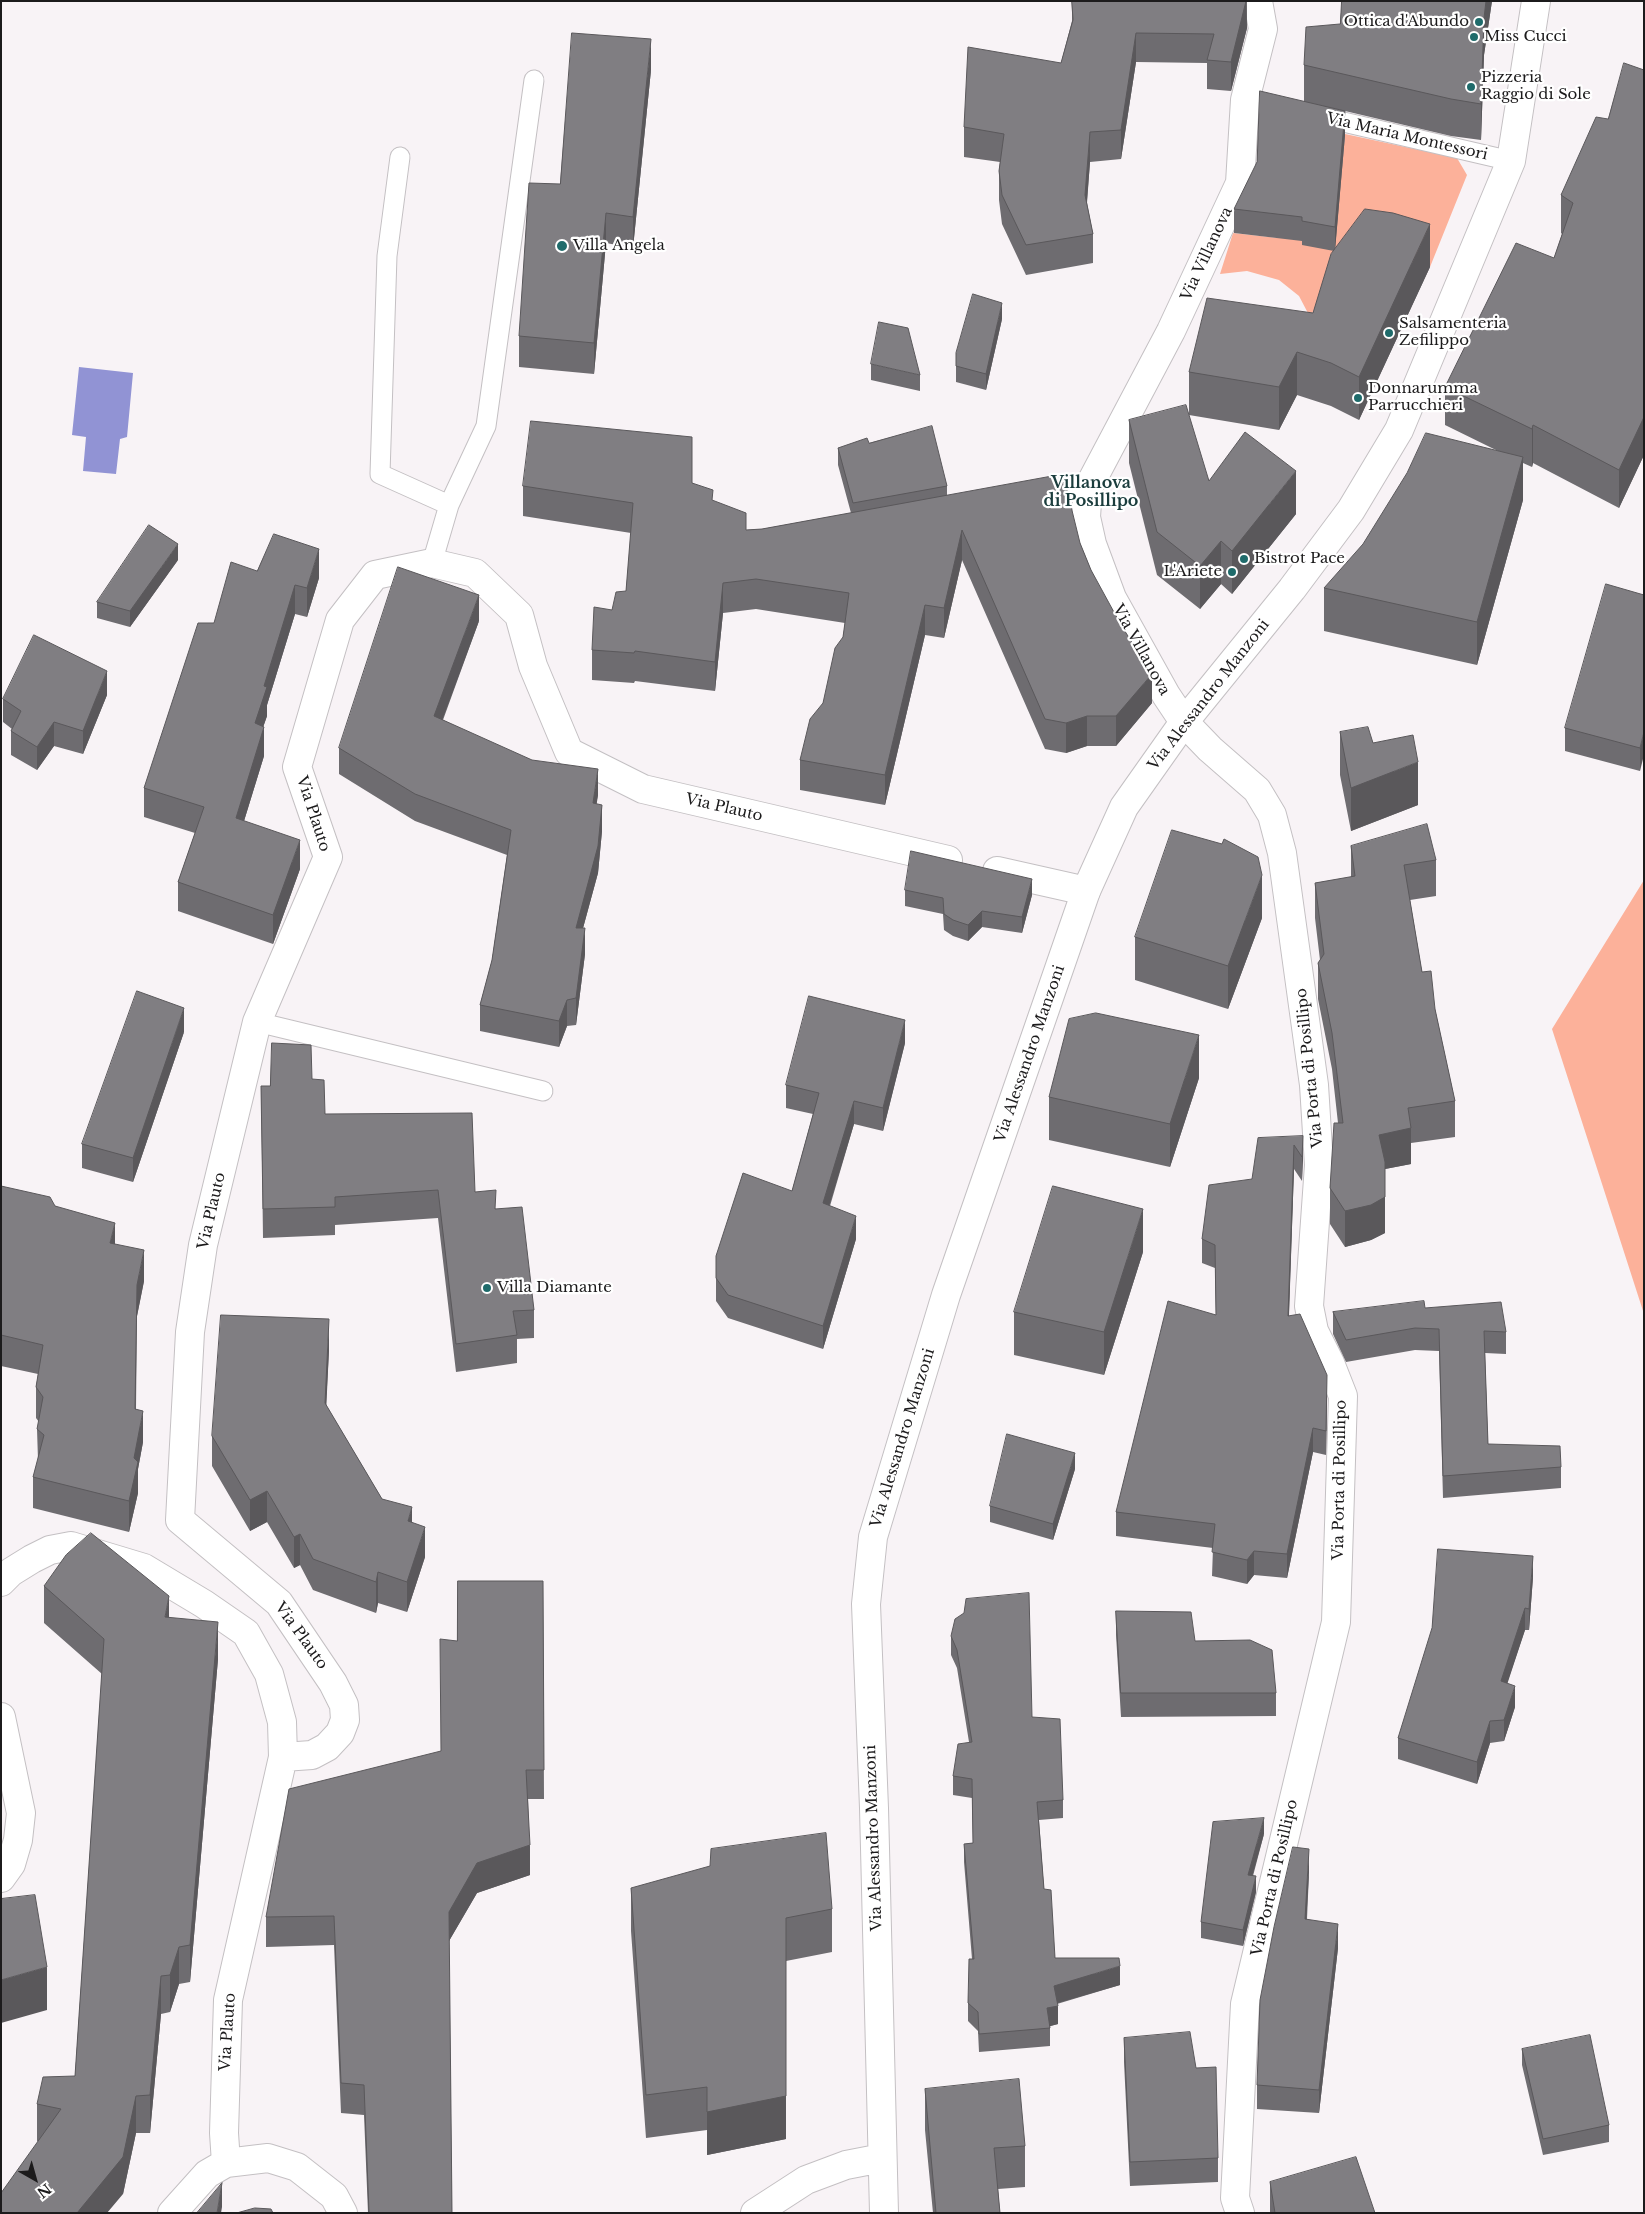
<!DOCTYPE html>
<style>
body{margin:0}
#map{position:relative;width:1645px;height:2214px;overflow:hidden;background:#f8f3f6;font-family:"Libre Baskerville",serif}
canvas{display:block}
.frame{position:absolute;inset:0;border:2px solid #1c1b1c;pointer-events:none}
.north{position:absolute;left:10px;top:2154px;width:50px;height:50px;-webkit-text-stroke:4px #fff;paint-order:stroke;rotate:142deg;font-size:14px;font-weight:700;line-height:20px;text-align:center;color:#1c1b1c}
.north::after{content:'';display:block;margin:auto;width:18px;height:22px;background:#1c1b1c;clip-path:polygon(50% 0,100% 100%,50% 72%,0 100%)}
</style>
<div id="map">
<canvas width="1645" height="2214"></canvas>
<div class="frame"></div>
<div class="north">N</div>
</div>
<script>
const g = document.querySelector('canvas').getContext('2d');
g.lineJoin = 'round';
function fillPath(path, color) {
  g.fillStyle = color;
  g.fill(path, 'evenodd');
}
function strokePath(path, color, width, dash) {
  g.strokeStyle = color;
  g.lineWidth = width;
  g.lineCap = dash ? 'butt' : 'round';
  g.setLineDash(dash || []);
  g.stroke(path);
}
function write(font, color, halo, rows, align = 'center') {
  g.font = font + ' "Libre Baskerville",serif';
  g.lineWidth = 4.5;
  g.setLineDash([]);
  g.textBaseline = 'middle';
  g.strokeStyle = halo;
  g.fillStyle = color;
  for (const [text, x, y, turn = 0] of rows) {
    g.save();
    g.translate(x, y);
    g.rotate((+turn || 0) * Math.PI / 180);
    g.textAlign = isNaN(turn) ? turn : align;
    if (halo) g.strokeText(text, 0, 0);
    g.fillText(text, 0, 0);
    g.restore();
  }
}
const green = new Path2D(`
 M1345 134 1457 158 1467 175 1430 267 1349 246 1310 317 1299 296 1279 280 1247 271 1220 274 1233 233 1278 238 1287 183 1334 251Z
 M1644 880V1314L1552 1029Z`);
const water = new Path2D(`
 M79 367 133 373 127 437 120 439 116 474 83 471 86 437 72 435Z`);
const service = new Path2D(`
 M1322 117 1511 161
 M400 157 387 256 380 474 449 505
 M1042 496 1088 488
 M432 563 449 505 486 426 534 80
 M257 1022 543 1091`);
const minor = new Path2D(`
 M997 871 1086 891
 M1 1582 11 1572 32 1559 50 1550 71 1546 144 1568 204 1604 246 1633 269 1674 282 1722 283 1757 228 2000 224 2133 226 2163
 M1 1717 21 1813 18 1840 11 1864 1 1878
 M283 1757 312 1755 327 1747 340 1733 345 1720 344 1705 333 1683 279 1603 180 1520 190 1332 203 1245 257 1022 328 857 297 767 340 620 375 575 432 563 475 573 519 615 533 666 569 752 643 789 948 860
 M172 2213 207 2174 226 2163 268 2158 297 2167 334 2196 343 2213
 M1240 2213 1235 2198 1245 2004 1336 1622 1343 1396 1330 1363 1314 1331 1309 1306 1319 1165 1314 1085 1282 853 1272 815 1257 790 1210 749 1184 722 1166 695 1112 598 1092 544 1086 517 1088 488 1171 331 1240 183 1245 100 1263 29 1258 1`);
const tertiary = new Path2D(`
 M755 2213 806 2180 846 2165 882 2158
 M884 2213 874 1808 866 1604 873 1537 946 1295 1086 891 1124 807 1184 722 1292 589 1351 510 1399 430 1511 161 1536 1`);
const wall = new Path2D(`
 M1072 1H1247V28L1231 91 1207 89V63L1136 62 1121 159 1090 162 1087 203 1093 234V263L1026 275 1002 224 999 200V171L1000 162 964 157V127L1061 63 1072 21Z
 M1342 1H1492L1484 55 1481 140 1451 136 1345 111V135L1335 249 1430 267 1359 420 1331 406 1297 395 1279 430 1189 415V372L1313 313 1334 251 1302 245V241L1234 233V209L1304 101V65L1340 24Z
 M651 70 633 248 606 243 594 374 519 367V336Z
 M1644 70V455L1619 508 1533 463 1532 467 1523 463V500L1477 665 1324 631V588L1500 452 1445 425V387L1554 258 1562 234 1561 233V195L1608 119Z
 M1002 319 986 390 956 382V353Z
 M871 364 920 375V391L871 380Z
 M1129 420 1209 481 1296 514 1232 594 1221 584 1200 609 1157 575 1129 463Z
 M869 443 947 486V495L1080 543 1091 570 1152 703 1116 746H1087L1066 753 1045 749 962 560 944 638 925 635 885 805 800 790V760L823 703 843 637 845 623 756 609 723 613 715 691 635 681 634 683 592 680V650L612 610 626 591 631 533 523 516V486L692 483 746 530 762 529 851 513 838 465V448Z
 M178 560 130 627 97 618V602Z
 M257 571 319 578 307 617 295 614 267 705V716L263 727 264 756 244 821 300 869 273 944 178 911V882L195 833 144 817V788Z
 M1644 595 1640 771 1565 751V728Z
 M479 621 443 720 598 795 596 804 602 831 598 873 583 928 585 954 576 1025 567 1026 559 1047 480 1031V1005L492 960 507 855 415 821 339 774V748Z
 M107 695 83 754 54 746 37 770 11 755V731L12 729 3 722V699Z
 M1340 732 1373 743 1418 805 1351 831 1340 775Z
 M1351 846 1436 860V896L1410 900 1422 972 1435 1009 1455 1101V1137L1411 1143V1164L1385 1169V1233L1371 1240 1345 1247 1330 1224V1188L1338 1123 1332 1069 1318 999V963L1320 960 1315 918V883L1351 877Z
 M905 890 1032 895 1022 933 982 927 968 941 953 936 944 930 943 914 905 906Z
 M1262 918 1228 1009 1135 980V937Z
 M184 1032 133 1182 82 1168V1144Z
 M905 1043 883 1131 854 1124 830 1206 856 1239 823 1349 728 1318 716 1301V1256L792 1191 813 1114 786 1108V1085Z
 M1199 1078 1170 1167 1049 1140V1097Z
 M312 1079 325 1114 475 1192 496 1209 534 1310V1338L517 1339V1363L456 1372 438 1218 335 1225V1235L263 1238 261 1086H270Z
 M1303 1136 1302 1181 1294 1169 1289 1316 1327 1398 1326 1455 1313 1452 1287 1578 1254 1575 1247 1584 1212 1576 1213 1548 1116 1536V1512L1216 1315 1215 1268 1202 1263V1239L1252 1179Z
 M1 1186 55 1206 115 1244 144 1281 137 1316 136 1409 143 1442 138 1469V1493L129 1532 33 1508V1477L38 1460 37 1429 39 1422 36 1418V1387L38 1374 1 1366Z
 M1143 1252 1104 1375 1014 1355V1312Z
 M1425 1308 1506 1332V1354L1485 1353 1488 1444 1561 1467V1488L1443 1498 1439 1351 1415 1350 1346 1362 1333 1334V1312Z
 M329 1350 326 1405 382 1499 412 1522 425 1557 407 1612 378 1603 376 1613 313 1590 300 1565 294 1568 267 1522 250 1531 212 1466V1436Z
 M1075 1469 1053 1540 990 1522V1506Z
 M1533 1577 1529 1630H1525L1507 1683 1515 1707 1504 1741 1490 1743 1477 1784 1398 1759V1738Z
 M543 1581 544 1799H528L530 1875 477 1893 449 1941 452 2213H368L364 2115 341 2113 334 1945 266 1947V1917L441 1751 457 1641Z
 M44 1586 169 1617 218 1659 190 1982 179 1984 170 2012 161 2014 150 2133H136L123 2194 37 2141V2104L75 2076 102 1674 44 1623Z
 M1116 1611 1195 1641 1276 1693V1716L1121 1717 1116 1635Z
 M951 1636 1032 1717 1063 1800V1818L1039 1820 1044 1889 1055 1958 1120 1985 1057 2004 1058 2024 1050 2026V2046L979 2052 978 2031 968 2021V2003L972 1959 964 1862V1844L973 1843 972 1798 953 1795V1776L969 1742 957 1668 951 1655Z
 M1264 1834 1253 1876 1256 1892 1243 1946 1201 1938V1922Z
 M1309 1873 1307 1919 1338 1948 1319 2113 1257 2109V2085Z
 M631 1888 832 1909V1952L786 1961V2139L707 2155V2130L646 2138 631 1931Z
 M1124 2038 1218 2158V2182L1130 2186 1124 2062Z
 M1522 2049 1609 2125V2142L1543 2155 1522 2065Z
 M925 2089 1025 2146V2187L998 2189 1000 2213H933L925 2130Z
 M1270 2182 1375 2213H1270Z`);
const shadedWall = new Path2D(`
 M1246 1 1247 28 1231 91V62Z
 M1486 1H1492L1484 55 1481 140V104L1484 18Z
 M1136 33V62L1121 159V130Z
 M651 39V70L633 248V217Z
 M1345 111V135L1335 251V227Z
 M1090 132V162L1085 225V195Z
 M606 213V243L594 374V343Z
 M1430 224V267L1359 420V377Z
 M1002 303V319L986 390V374Z
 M1297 352V395L1279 430V387Z
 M1644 417V455L1619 508V470Z
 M1533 425V463L1532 467V429Z
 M1523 457V500L1477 665V622Z
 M1296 471V514L1232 594V551Z
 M962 530V560L944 638V608Z
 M1221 541V584L1200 609V566Z
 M178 544V560L130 627V611Z
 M319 549V578L307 617V588Z
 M723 583V613L715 691V662Z
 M295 585V614L267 705V716L255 751V723L264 686Z
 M479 595V621L434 742V716Z
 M925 605V635L885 805V775Z
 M107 671V695L83 754V731Z
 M1152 674V703L1116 746V716Z
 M1087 716V746L1066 753V723Z
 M54 722V746L37 770V747Z
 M264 727V756L236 847V818Z
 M1644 732V755L1640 771V748Z
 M1418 762V805L1351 831V788Z
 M598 769V795L593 829V803Z
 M602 805V831L598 873 576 954V928Z
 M300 840V869L273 944V915Z
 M1262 875V918L1228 1009V966Z
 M1032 879V895L1022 933V917Z
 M982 911V927L968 941V925Z
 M585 928V954L576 1025V998Z
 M567 1000V1026L559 1047V1021Z
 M184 1008V1032L133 1182V1158Z
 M905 1020V1043L883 1131V1108Z
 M1199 1035V1078L1170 1167V1124Z
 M854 1101V1124L823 1226V1203Z
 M1411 1128V1164L1385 1169V1233L1371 1240 1345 1247V1211L1379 1135Z
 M1303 1136V1160L1302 1181V1157Z
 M1294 1145V1169L1288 1340V1316Z
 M1143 1209V1252L1104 1375V1332Z
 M856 1216V1239L823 1349V1326Z
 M115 1223V1254L110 1243Z
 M144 1250V1281L137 1316V1285Z
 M329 1319V1350L325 1433V1403Z
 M1327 1375V1398L1326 1455V1431Z
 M143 1411V1442L138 1469V1493L129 1532V1501L134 1458Z
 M1313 1428V1452L1287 1578V1554Z
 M1075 1453V1469L1053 1540V1524Z
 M267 1491V1522L250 1531V1500Z
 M412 1507V1538L408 1521Z
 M425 1527V1557L407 1612V1582Z
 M300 1534V1565L294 1568V1537Z
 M1254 1551V1575L1247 1584V1560Z
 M1533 1556V1577L1529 1630V1609Z
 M378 1572V1603L376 1613V1582Z
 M169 1596V1633L165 1617Z
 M1525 1608V1630L1501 1703V1681Z
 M218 1622V1659L190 1982V1945Z
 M1515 1686V1707L1504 1741V1720Z
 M1490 1721V1743L1477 1784V1762Z
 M1264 1818V1834L1248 1891V1875Z
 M530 1845V1875L477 1893 449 1941V1912L477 1863Z
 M1309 1849V1873L1305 1942V1919Z
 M1256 1876V1892L1243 1946V1930Z
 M786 1918V2139L707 2155V2112Z
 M1338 1924V1948L1319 2113V2090Z
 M179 1947V1984L170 2012V1975Z
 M1120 1966V1985L1054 2004V1986Z
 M47 1967V2010L1 2023V1980Z
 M161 1976V2014L150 2133V2095Z
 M1058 2006V2024L1047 2027V2008Z
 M136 2096V2133L123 2194 107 2213H77Z
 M222 2183V2207L221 2213H217Z`);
const building = new Path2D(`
 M1072 1H1246L1231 62 1207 60 1214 34 1136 33 1121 130 1090 132 1085 195 1093 234 1026 245 1002 195 999 171 1004 134 964 127 968 47 1061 63 1073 20Z
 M1342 1H1486L1484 18 1481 104 1451 99 1304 65 1306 27 1340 24Z
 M572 33 651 39 633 217 606 213 594 343 519 336 529 183 560 184Z
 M1624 63 1644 70V417L1619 470 1533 425 1532 429 1445 387 1516 243 1554 258 1573 203 1561 195 1596 117 1608 119Z
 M1260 91 1345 111 1335 227 1302 221V217L1234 209 1257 162Z
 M1365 209 1393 213 1430 224 1359 377 1331 363 1297 352 1279 387 1189 372 1207 298 1313 313 1331 254Z
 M973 294 1002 303 986 374 956 366V353Z
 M879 322 908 328 920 375 871 364Z
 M1186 405 1209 481 1245 432 1296 471 1232 551 1221 541 1200 566 1157 532 1129 420Z
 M531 421 692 437V483L713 490 712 500 746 513V530L762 529 1063 474 1080 543 1091 570 1121 625 1152 674 1116 716H1087L1066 723 1045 719 962 530 944 608 925 605 885 775 800 760 810 719 823 703 835 648 843 637 849 593 756 579 723 583 715 662 635 651 634 653 592 650 594 607 612 610 616 592 626 591 633 503 523 486Z
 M932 426 947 486 853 503 838 448 867 438 869 443Z
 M1426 433 1523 457 1477 622 1324 588 1363 544 1407 473Z
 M149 525 178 544 130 611 97 602Z
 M274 534 319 549 307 588 295 585 264 686 267 687 255 723 264 727 236 818 300 840 273 915 178 882 204 807 144 788 198 623H214L231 562 257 571Z
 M398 567 479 595 434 716 532 760 598 769 593 803 602 805 598 846 576 928H585L576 998 567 1000 559 1021 480 1005 492 960 511 830 415 794 339 748Z
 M1606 584 1644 595V732L1640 748 1565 728Z
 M34 635 107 671 83 731 54 722 37 747 11 731 21 711 3 699Z
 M1368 727 1373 743 1413 735 1418 762 1351 788 1340 732Z
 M1427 824 1436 860 1404 865 1422 972 1431 971 1435 1009 1455 1101 1408 1108 1411 1128 1379 1135 1385 1162V1197L1371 1205 1345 1211 1330 1188 1334 1123H1343L1332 1033 1318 963 1324 954 1315 883 1355 876 1351 846Z
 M1172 830 1222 844 1224 839 1258 857 1262 875 1228 966 1135 937Z
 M911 851 1032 879 1022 917 982 911 968 925 953 920 944 914 943 898 905 890Z
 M137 991 184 1008 133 1158 82 1144Z
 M809 996 905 1020 883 1108 854 1101 823 1203 856 1216 823 1326 728 1295 716 1278V1256L743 1173 792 1191 819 1093 786 1085Z
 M1096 1013 1199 1035 1170 1124 1049 1097 1069 1019Z
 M272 1043 311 1045 312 1079 324 1080 325 1114 472 1113 475 1192 496 1190 495 1209 522 1207 534 1310 513 1311 517 1335 456 1344 438 1190 335 1197V1207L263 1209 261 1086H270Z
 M1303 1136 1302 1157 1294 1145 1288 1316 1300 1314 1327 1375 1326 1431 1313 1428 1287 1554 1254 1551 1247 1560 1212 1552 1215 1524 1116 1512 1168 1301 1216 1315 1215 1245 1202 1239 1209 1185 1252 1179 1258 1138Z
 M1 1186 50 1197 55 1206 115 1223 110 1243 144 1250 137 1285 135 1409 143 1411 134 1458 138 1462 129 1501 33 1477 44 1435 37 1429 43 1397 36 1387 43 1345 1 1335Z
 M1053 1186 1143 1209 1104 1332 1014 1312Z
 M1424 1301 1425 1308 1501 1302 1506 1332 1484 1331 1488 1444 1560 1446 1561 1467 1443 1476 1439 1329 1415 1328 1346 1340 1333 1312Z
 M221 1315 329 1319 325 1403 382 1499 412 1507 408 1521 425 1527 407 1582 378 1572 376 1582 313 1559 300 1534 294 1537 267 1491 250 1500 212 1436Z
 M1007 1434 1075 1453 1053 1524 990 1506Z
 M91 1533 169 1596 165 1617 218 1622 190 1945 179 1947 170 1975 161 1976 150 2095 136 2096 123 2157 77 2213H1V2193L61 2109 37 2104 43 2077 75 2076 104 1639 44 1586 66 1555Z
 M1438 1549 1533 1556 1529 1609 1525 1608 1501 1681 1515 1686 1504 1720 1490 1721 1477 1762 1398 1738 1432 1628Z
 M458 1581H543L544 1770H526L530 1845 477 1863 449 1912 452 2213H369L364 2085 341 2083 334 1916 266 1917 289 1789 441 1751 440 1639 457 1641Z
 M1029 1593 1032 1717 1060 1719 1063 1800 1037 1802 1044 1889 1051 1890 1055 1958H1119L1120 1966 1054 1986 1058 2006 1047 2008 1050 2028 979 2034 978 2012 968 2003 969 1959H974L964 1844 973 1843 972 1779 953 1776 958 1744 972 1742 957 1650 951 1636 955 1619 964 1613 966 1599Z
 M1116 1611 1191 1612 1195 1641 1250 1640 1272 1650 1276 1693H1121Z
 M1264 1818 1248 1875 1256 1876 1243 1930 1201 1922 1213 1822Z
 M826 1833 832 1909 786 1918V2096L707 2112V2087L646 2095 631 1888 710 1866 711 1849Z
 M1293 1847 1309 1849 1305 1919 1338 1924 1319 2090 1257 2085 1260 2000 1274 1927Z
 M35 1895 47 1967 1 1980V1899Z
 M1190 2032 1196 2068 1216 2067 1218 2158 1130 2162 1124 2038Z
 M1590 2035 1609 2125 1543 2139 1522 2049Z
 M1019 2079 1025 2146 994 2148 1000 2213H936L925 2089Z
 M1356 2157 1375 2213H1275L1270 2182Z
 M222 2183 217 2213H197Z
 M255 2208 271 2209 273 2213H237Z`);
const markers = [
 [1479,22,5,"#1f6b6b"],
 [1474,37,5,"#1f6b6b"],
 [1471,87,5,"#1f6b6b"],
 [562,246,6,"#1f6b6b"],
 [1389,333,5,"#1f6b6b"],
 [1358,398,5,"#1f6b6b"],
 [1244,559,5,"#1f6b6b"],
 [1232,572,5,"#1f6b6b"],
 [487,1288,5,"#1f6b6b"]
];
const poiNames = [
 ["Ottica d'Abundo",1469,22,"right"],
 ["Miss Cucci",1484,37],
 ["Pizzeria",1481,78],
 ["Raggio di Sole",1481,95],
 ["Villa Angela",573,246],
 ["Salsamenteria",1399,324],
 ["Zefilippo",1399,341],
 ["Donnarumma",1368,389],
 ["Parrucchieri",1368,406],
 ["Bistrot Pace",1254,559],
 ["L'Ariete",1222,572,"right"],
 ["Villa Diamante",497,1288]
];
const streetNames = [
 ["Via Maria Montessori",1407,137,13],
 ["Via Villanova",1207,254,-65],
 ["Via Villanova",1141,650,61],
 ["Via Alessandro Manzoni",1209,695,-52],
 ["Via Plauto",724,808,13],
 ["Via Plauto",313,814,72],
 ["Via Alessandro Manzoni",1030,1054,-71],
 ["Via Porta di Posillipo",1310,1068,-96],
 ["Via Plauto",212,1211,-77],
 ["Via Alessandro Manzoni",903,1438,-73],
 ["Via Porta di Posillipo",1340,1480,-89],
 ["Via Plauto",301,1636,54],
 ["Via Alessandro Manzoni",874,1838,-92],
 ["Via Porta di Posillipo",1275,1878,-77],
 ["Via Plauto",228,2032,-86]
];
const neighbourhoodNames = [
 ["Villanova",1091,483],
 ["di Posillipo",1091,501]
];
fillPath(green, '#fcb19a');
fillPath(water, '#9193d4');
strokePath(service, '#c4c0c3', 21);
strokePath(minor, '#c4c0c3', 30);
strokePath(tertiary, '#c4c0c3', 30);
strokePath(service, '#fff', 19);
strokePath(minor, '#fff', 28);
strokePath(tertiary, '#fff', 28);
fillPath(wall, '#6e6c70');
fillPath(shadedWall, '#5a585b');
fillPath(building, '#807e82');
strokePath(building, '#5a585b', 1);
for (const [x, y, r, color] of markers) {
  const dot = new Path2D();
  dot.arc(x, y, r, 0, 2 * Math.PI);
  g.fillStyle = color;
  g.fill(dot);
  strokePath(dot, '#fff', 2);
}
write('15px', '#1c1b1c', '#fff', poiNames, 'left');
write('15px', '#1c1b1c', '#fff', streetNames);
write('bold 16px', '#1b3d3d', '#fff', neighbourhoodNames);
</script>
